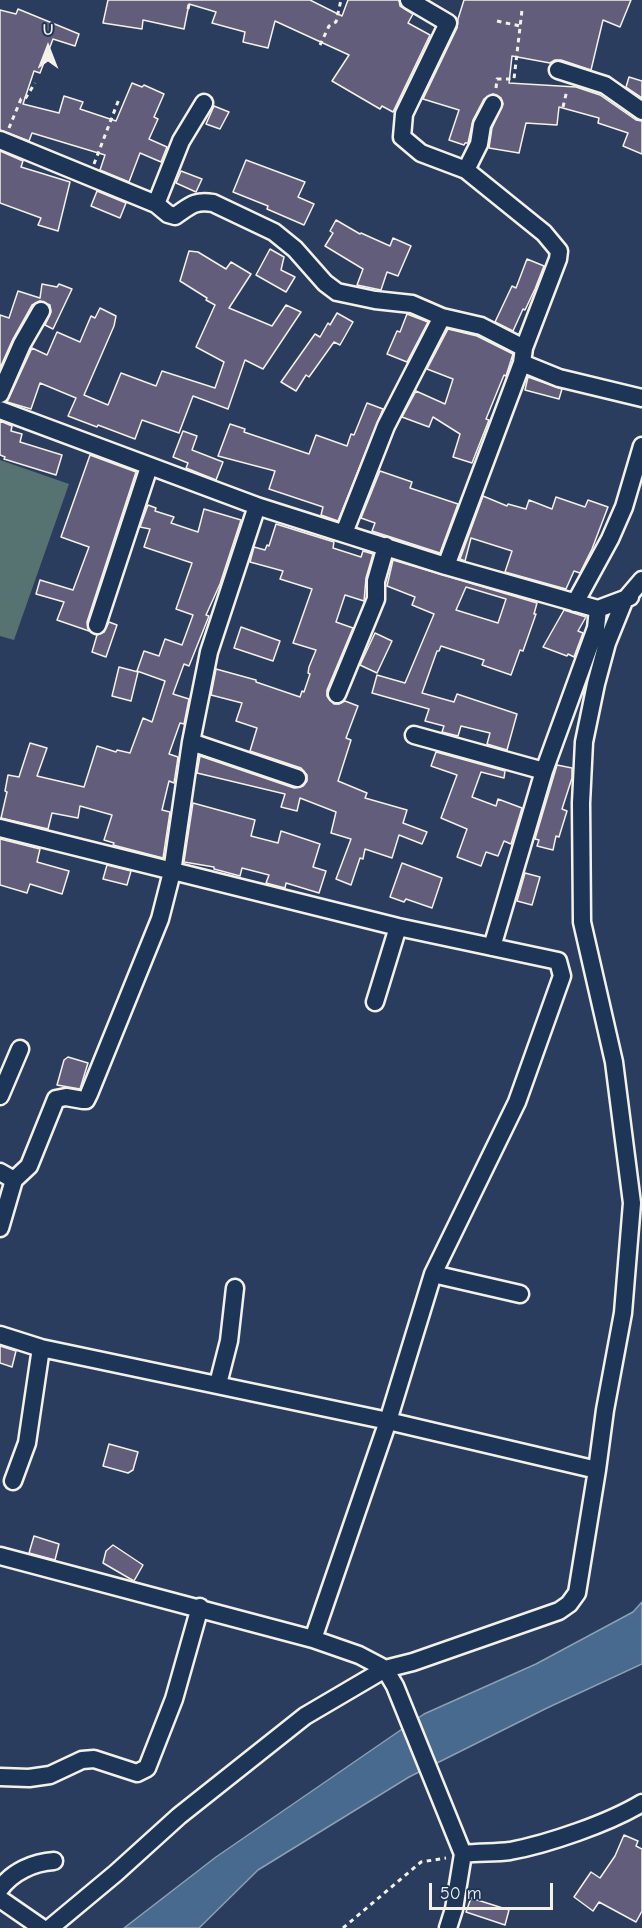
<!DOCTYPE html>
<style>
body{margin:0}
#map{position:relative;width:642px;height:1928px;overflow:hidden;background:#2b3d5e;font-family:"Comic Neue",sans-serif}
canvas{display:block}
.north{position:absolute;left:18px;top:18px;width:60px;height:60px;-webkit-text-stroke:4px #1d3557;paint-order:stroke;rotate:0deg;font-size:16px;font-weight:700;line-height:24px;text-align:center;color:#f4f1e8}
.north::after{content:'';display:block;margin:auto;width:21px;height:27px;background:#f4f1e8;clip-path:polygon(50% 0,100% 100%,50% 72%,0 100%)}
.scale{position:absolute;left:429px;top:1883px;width:124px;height:27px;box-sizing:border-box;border:3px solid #f4f1e8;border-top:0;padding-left:8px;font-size:18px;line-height:21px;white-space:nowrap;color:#f4f1e8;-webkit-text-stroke:4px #1d3557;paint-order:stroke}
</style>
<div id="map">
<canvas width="642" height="1928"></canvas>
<div class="north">U</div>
<div class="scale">50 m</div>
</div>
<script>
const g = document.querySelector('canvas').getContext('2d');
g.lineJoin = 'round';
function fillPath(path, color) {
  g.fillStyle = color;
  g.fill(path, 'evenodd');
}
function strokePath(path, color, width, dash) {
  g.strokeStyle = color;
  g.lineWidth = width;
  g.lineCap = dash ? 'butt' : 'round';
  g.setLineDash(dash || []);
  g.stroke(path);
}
const green = new Path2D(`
 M0 460 69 484 14 640 0 636Z`);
const water = new Path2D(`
 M642 1602V1664L547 1708 409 1777 258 1870 199 1928H124L216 1857 424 1714 536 1664 633 1612Z`);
const building = new Path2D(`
 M108 0H310L342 16 348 0H399L400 6 413 14 408 23 430 35 393 112 382 106 380 109 332 81 349 55 275 21 268 48 243 42 245 32 212 23 216 12 189 4 184 29 143 20 142 29 103 23Z
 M464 0H631L620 27 603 20 591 70 561 60H555L550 63 512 56 509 83 576 87 600 95 636 120 642 121V154L623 146 628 133 598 123 599 118 559 107 557 125 526 123 519 153 489 148 492 128 503 104 501 98 493 94 484 99 473 120 468 143H465L464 145 449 140 459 110 423 99 457 28 458 19Z
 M18 9 79 34 75 46 53 39 40 73 34 71 23 104 59 113 64 96 83 102 80 109 116 121 132 83 142 87 144 85 164 94 154 117 158 119 149 139 167 147 161 162 140 153 129 182 100 170 105 155 32 133 29 141 0 130V10L16 14Z
 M629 77 642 81V98L626 87Z
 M214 106 229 112 220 129 206 124Z
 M0 151 23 161 21 167 70 182 58 231 38 225 41 218 0 203Z
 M246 160 305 182 298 197 314 204 304 225 267 209 268 206 233 192Z
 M181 171 202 179 196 192 176 183Z
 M97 191 126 203 120 218 91 206Z
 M336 220 360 234 361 233 390 246 393 238 411 246 398 276 387 272 381 290 357 285 363 269 325 246 333 233 330 231Z
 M270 249 284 257 281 270 295 277 286 292 256 275Z
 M189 251 198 252 226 269 231 262 251 274 229 308 272 326 286 305 301 312 263 369 245 360 228 409 193 396 179 433 142 420 135 439 98 425 97 427 68 416 76 398 40 383 31 409 7 402 32 348 47 355 57 332 80 342 91 316 95 318 100 308 116 316 114 326 84 395 108 405 121 373 156 386 162 371 215 388 224 362 196 347 215 305 206 300 207 298 180 281Z
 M527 259 544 266 535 289 525 310 523 309 513 331 495 322 512 286 516 288Z
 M42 284 57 287 59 284 72 289 53 329 45 325 51 312 50 305 40 301 32 305 13 339 0 368V315L9 318 18 291 40 298Z
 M337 313 353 322 340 345 334 342 309 377 306 375 296 391 281 382 315 334 320 337 328 323 330 325Z
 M407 314 428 322 407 362 387 354 397 331 400 332Z
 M448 329 477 336 513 354 506 376 504 375 486 419 489 420 472 463 453 457 460 434 433 417 429 427 402 417 416 391 445 404 453 379 427 369Z
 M528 377 562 389 559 399 525 390Z
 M367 403 383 409 338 521 321 515 323 507 269 489 275 471 218 456 230 424 245 429 244 432 309 454 316 435 347 446 351 434 354 435Z
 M0 421 12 426 11 431 22 434 20 442 62 455 56 475 4 459 5 457 0 455Z
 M183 431 197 436 192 450 223 462 216 480 186 468 188 463 173 457Z
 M90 455 136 472 87 622 89 631 57 620 64 602 36 594 40 580 73 590 89 547 61 537Z
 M380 471 412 482 410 488 458 504 440 553 372 531 375 523 361 518Z
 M483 496 507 506 508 504 526 509 529 500 552 509 556 497 585 507 588 500 608 507 592 549 580 573 574 571 566 589 505 572 512 551 471 538 465 561 460 559Z
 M148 505 156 508 155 511 174 517 171 523 198 532 204 509 241 520 220 584 206 615 209 616 189 666 184 664 173 694 189 699 184 724 180 723 169 754 178 757 174 783 169 781 162 810 170 812 163 858 113 845 114 843 104 840 112 815 80 806 78 818 52 813 48 829 1 818 7 792 5 791 8 775 19 777 30 743 47 748 37 776 84 787 97 746 116 752 117 750 130 753 143 718 152 722 165 681 137 671 144 651 159 656 165 639 182 645 193 615 176 609 192 563 144 547 150 529 140 527Z
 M276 524 334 542 333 548 361 557 363 551 373 554 366 578 364 601 345 595 336 622 353 628 327 690V696L334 704H339L345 701 358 706 346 738 351 740 338 781 367 793 365 798 407 810 403 823 427 832 422 844 399 835 392 858 365 849 363 859 360 858 351 885 336 879 351 839 331 833 336 812 300 798 297 811 281 807 285 794 197 773 200 756 294 788 303 786 307 781V775L301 768 250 751 257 728 236 721 242 703 211 695 216 669 256 680V682L300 697 302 691 304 692 310 674 308 673 309 667 316 650 293 643 312 589 280 579 283 571 250 562 254 547 265 550 267 545 269 546Z
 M393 560 537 603 534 614H536L523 651 520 650 511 675 482 665 484 660 441 646 439 651H437L422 693 454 702 457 694 517 714 507 750 487 744 490 733 461 726 458 736 442 732 444 726 425 721 429 709 372 693 377 675 405 683 434 614 412 605 415 597 387 586ZM466 587 506 599 498 623 456 610Z
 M564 610 586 617 578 631 583 633 574 657 568 654 567 656 543 647Z
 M109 622 117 625 106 657 92 652 97 635 104 632Z
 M241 627 280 641 273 661 234 648Z
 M375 633 392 641 377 673 360 665Z
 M119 667 138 672 131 701 112 696Z
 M436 752 505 771 504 778 481 772 472 797 496 806 498 799 522 808 511 844 504 841 498 856 486 852 481 866 457 857 467 829 441 818 457 775 431 766Z
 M557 765 572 768V778L562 809 567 811 559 837 556 836 553 850 537 846 539 840 535 839Z
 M193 803 255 820 251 836 278 843 281 831 320 844 313 867 326 871 319 893 286 883 285 888 266 883 269 875 242 868 240 876 214 869V867L184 862Z
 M0 839 40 849 37 862 69 871 62 894 30 884 27 893 0 885Z
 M402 863 442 878 432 908 406 899 404 902 390 897Z
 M107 865 131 871 127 885 103 879Z
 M525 873 540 877 532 905 517 901Z
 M68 1057 88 1063 80 1089 57 1085 64 1060Z
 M0 1346 16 1351 12 1367 0 1363Z
 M109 1444 138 1452 133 1470 128 1473 103 1466Z
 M34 1536 59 1544 55 1560 29 1553Z
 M113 1545 143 1565 134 1581 103 1563 106 1551Z
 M624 1835 638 1841 636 1846 642 1849V1911L636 1922 599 1902 593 1911 574 1897 591 1872 600 1878 615 1856Z
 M471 1898 509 1910 505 1925 466 1912Z`);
const path = new Path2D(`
 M188 9 190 0
 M497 21 520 26
 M320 45 329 26 336 22 341 0
 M496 88 497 79H514L522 10
 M563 107 567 90
 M9 128 21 99H25L35 83
 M94 164 119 99
 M343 1928 421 1862 446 1858`);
const street = new Path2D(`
 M409 0 448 23 404 114 402 137 421 153 466 170
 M558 70 605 85 642 111
 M0 140 156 204 168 214 175 216C190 206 194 200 213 203L274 232 295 249 325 283 337 292 375 300 412 304 442 317 481 326 524 348
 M156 204 181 141 204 103
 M522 363 559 378 642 398
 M0 394 22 344 41 311
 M0 410 257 506 446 566 598 609 630 597
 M344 533 386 426 442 317
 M446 566 522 363 524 348 558 259 559 251 544 233 466 170 479 144 482 125 493 104
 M575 603 610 539 624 507 642 446
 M97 625 149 467
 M337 694 376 599V581L386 546
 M414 735 544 771
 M191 742 297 778
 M0 828 398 927 558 961 562 976 517 1102 433 1274 388 1421 597 1470
 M492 947 544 771 596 628 598 609
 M375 1002 398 927
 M0 1096 20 1049
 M0 1172 14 1180 0 1228
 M14 1180 29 1166 56 1099 66 1097 83 1100H86L89 1094 160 919 172 872 191 742 209 652 257 506
 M433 1274 520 1294
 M0 1335 41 1348 388 1421 313 1639
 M218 1384 229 1341 235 1288
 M13 1481 27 1443 41 1348
 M0 1556 313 1639 359 1655 380 1666 385 1669 395 1686 463 1854
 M0 1777 29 1778 50 1775 82 1760 94 1759 137 1773 147 1768 174 1699 200 1607
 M0 1889C12 1872 34 1862 54 1861
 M0 1899 42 1928
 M50 1928 116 1873 179 1816 305 1716 385 1669 413 1662 559 1611 569 1604 577 1593 597 1470 605 1410 623 1313 632 1203 614 1062 582 922 581 803 584 742 596 684 607 643 624 601 642 580
 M448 1928 454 1909 463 1854C479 1852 495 1853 510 1851 548 1844 609 1823 642 1803`);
fillPath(green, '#577371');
fillPath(water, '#476a8e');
strokePath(water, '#8ca0b2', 1.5);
fillPath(building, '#615d7b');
strokePath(building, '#f4f1e8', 1.5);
strokePath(street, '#f4f1e8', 21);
strokePath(path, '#f4f1e8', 3, [4.5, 4.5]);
strokePath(street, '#1d3557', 16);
</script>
